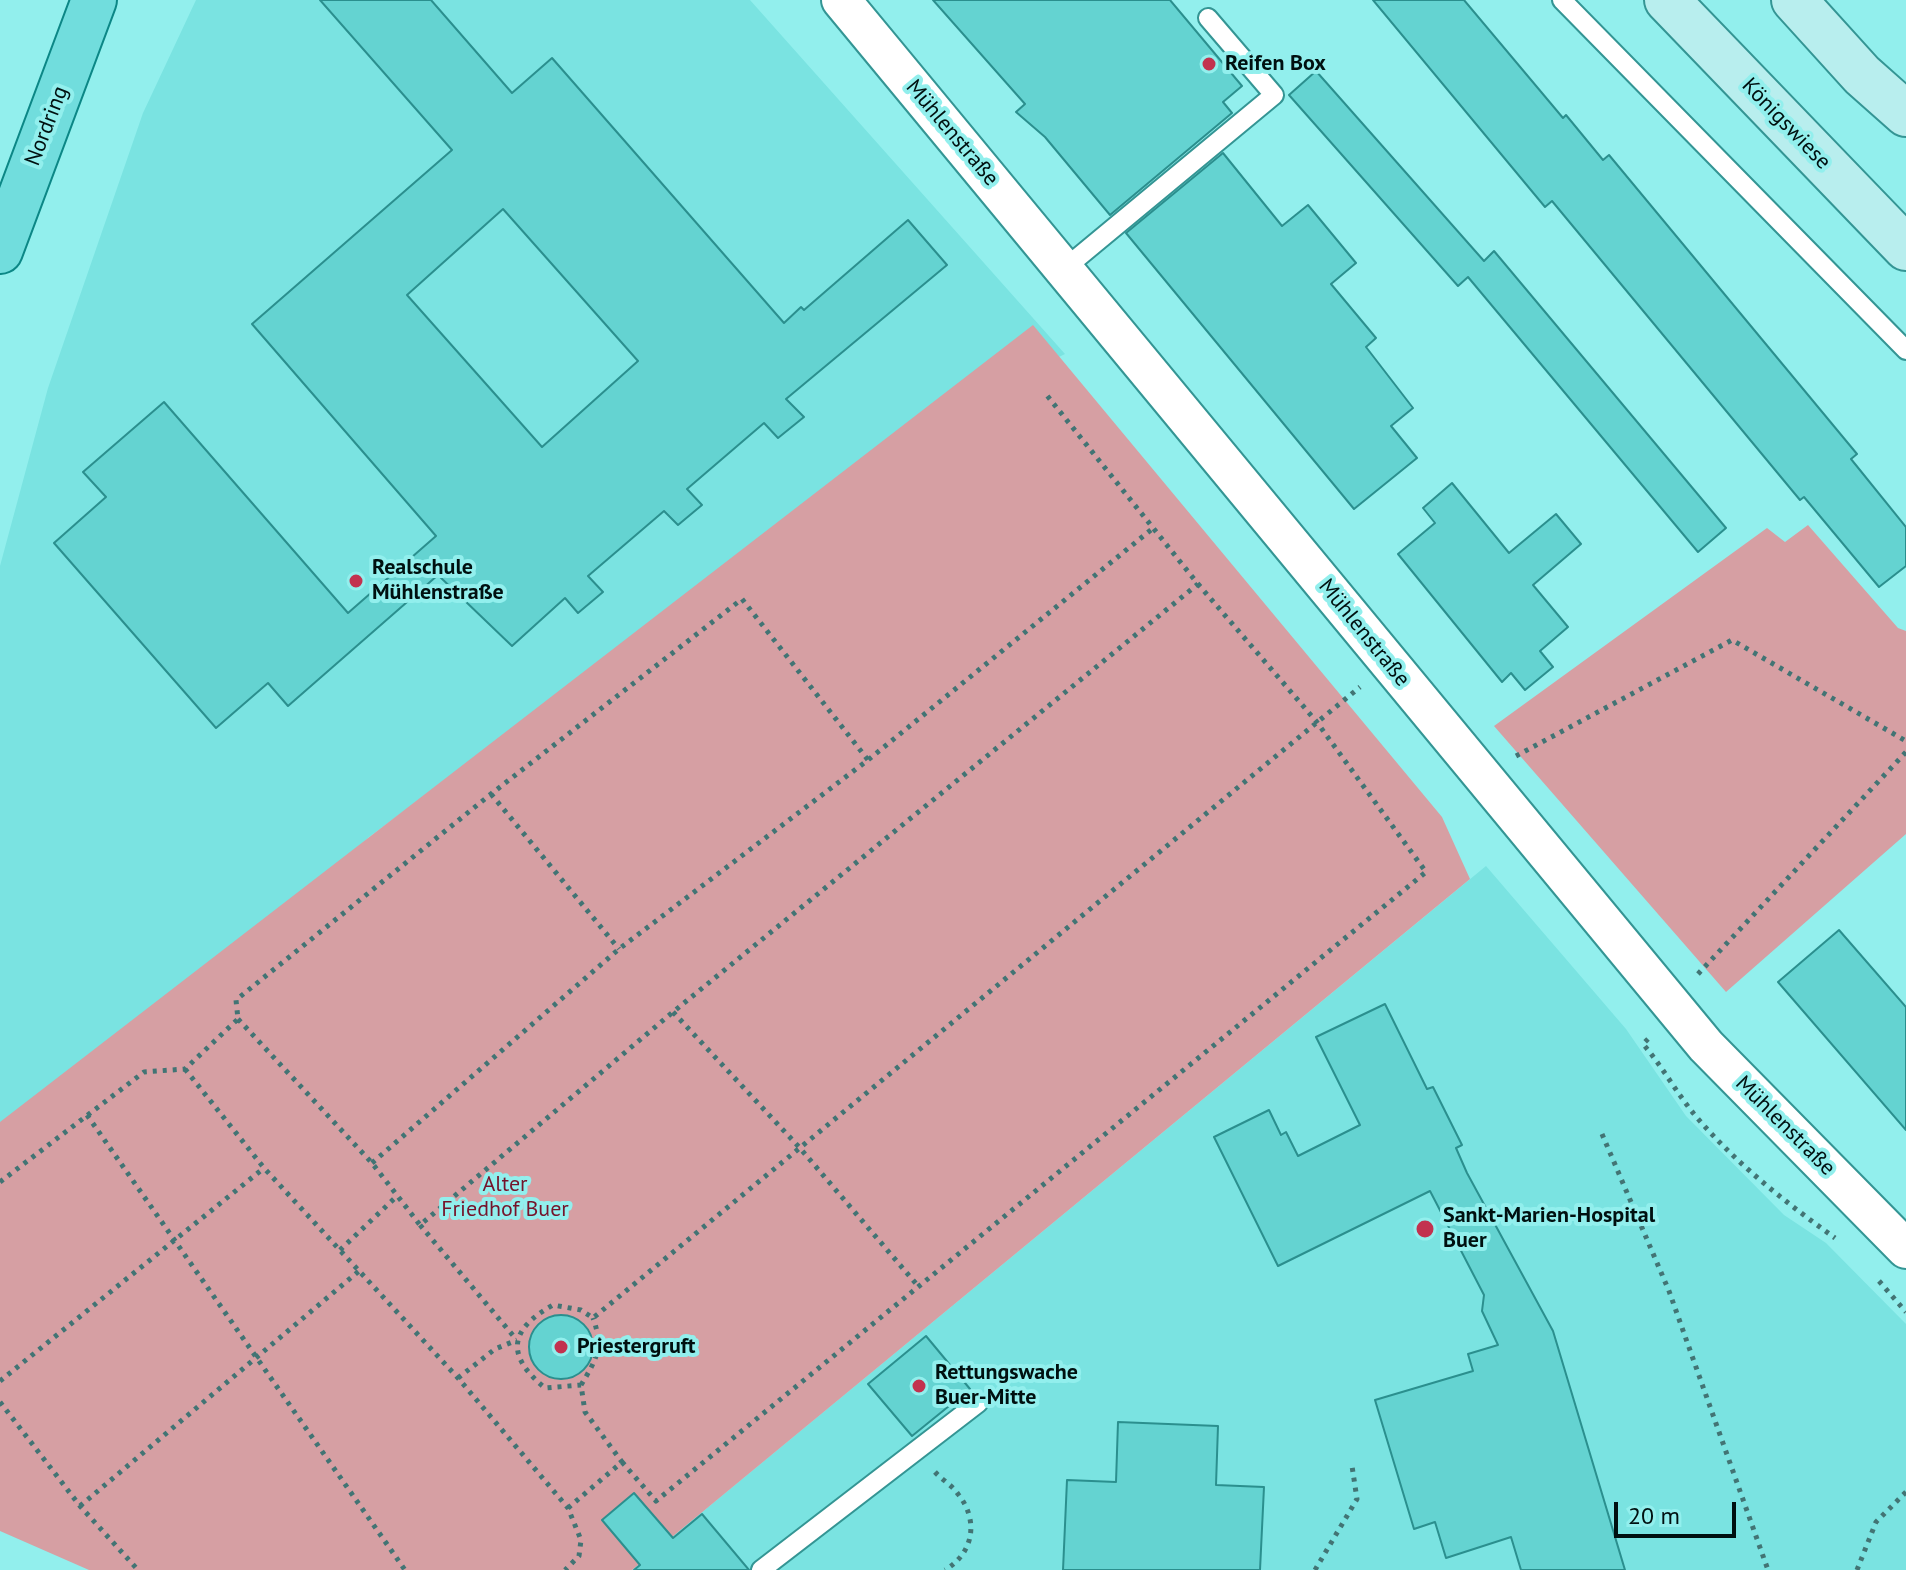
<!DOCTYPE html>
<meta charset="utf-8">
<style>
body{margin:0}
#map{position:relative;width:1906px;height:1570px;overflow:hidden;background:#92efed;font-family:"PT Sans",sans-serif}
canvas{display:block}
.scale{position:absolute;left:1614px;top:1502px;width:122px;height:36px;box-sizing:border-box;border:4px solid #001010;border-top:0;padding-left:10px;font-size:24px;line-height:28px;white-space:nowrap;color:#001010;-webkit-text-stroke:6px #92efed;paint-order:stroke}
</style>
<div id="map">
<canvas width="1906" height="1570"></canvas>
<div class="scale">20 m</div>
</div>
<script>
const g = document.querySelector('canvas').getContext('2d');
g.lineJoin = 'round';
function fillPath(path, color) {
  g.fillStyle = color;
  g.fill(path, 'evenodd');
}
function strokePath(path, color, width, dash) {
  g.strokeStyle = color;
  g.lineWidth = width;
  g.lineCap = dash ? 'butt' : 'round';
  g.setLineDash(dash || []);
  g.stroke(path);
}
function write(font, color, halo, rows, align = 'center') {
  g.font = font + ' "PT Sans",sans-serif';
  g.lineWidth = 8;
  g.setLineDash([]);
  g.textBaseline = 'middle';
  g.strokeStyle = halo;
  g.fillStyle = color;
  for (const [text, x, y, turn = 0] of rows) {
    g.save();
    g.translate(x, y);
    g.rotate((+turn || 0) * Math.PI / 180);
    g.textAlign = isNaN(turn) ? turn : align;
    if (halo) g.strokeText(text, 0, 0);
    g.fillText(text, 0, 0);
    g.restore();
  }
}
const built = new Path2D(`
 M196 0H750L1065 354 961 405 691 597 369 837 0 1167V566L48 388 143 113Z
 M1486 866 1626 1029 1686 1116 1784 1215 1826 1243 1906 1324V1570H632Z`);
const green = new Path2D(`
 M1033 325 1442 817 1470 879 632 1570H89L0 1531V1122Z
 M1808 525 1898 628 1906 631V834L1726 992 1494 726 1767 528 1785 542Z`);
const building = new Path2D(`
 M320 0H431L512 93 552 58 784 323 801 307 804 310 908 220 947 265 786 399 804 417 778 438 764 423 687 489 702 505 678 525 664 511 588 576 603 592 578 613 565 598 512 646 438 575 288 706 268 683 216 728 54 543 106 497 83 472 164 402 348 613 436 536 252 324 452 150ZM503 209 638 361 542 447 407 295Z
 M933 0H1170L1242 86 1223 102 1232 113 1110 215 1045 137 1016 112 1025 104Z
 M1373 0H1464L1563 118 1566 115 1603 160 1609 155 1857 454 1851 459 1906 527V566L1879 587 1804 497 1800 500 1552 201 1545 207Z
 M1316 71 1484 261 1494 251 1726 528 1698 552 1468 277 1458 286 1289 95Z
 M1223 153 1282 226 1308 205 1356 263 1331 284 1376 338 1366 347 1413 408 1391 426 1417 458 1354 509 1126 233Z
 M1452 483 1509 553 1556 514 1581 544 1533 585 1568 627 1540 651 1553 667 1525 690 1511 673 1502 682 1398 554 1435 523 1423 508Z
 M1839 930 1906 1007V1130L1778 982Z
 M1385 1004 1427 1089 1433 1087 1462 1145 1456 1148 1467 1173 1553 1331 1625 1570H1521L1511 1537 1446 1558 1435 1522 1414 1529 1375 1400 1473 1371 1468 1354 1498 1345 1482 1311 1484 1295 1430 1191 1278 1266 1214 1137 1269 1110 1281 1135 1286 1132 1298 1156 1360 1125 1316 1037Z
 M529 1347a32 32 0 1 1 64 0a32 32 0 1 1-64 0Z
 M926 1336 970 1389 912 1436 868 1384Z
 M1118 1422 1218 1426 1216 1485 1264 1487 1260 1570H1063L1067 1480 1116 1482Z
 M634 1493 673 1538 702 1514 749 1570H634L640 1565 602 1520Z`);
const path = new Path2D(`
 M1516 756 1732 640 1906 741
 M491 794 619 949
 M1698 974 1906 752
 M673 1012 799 1147 918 1286
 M238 1019 372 1163 420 1225 673 1012 1198 584 1045 393
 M1648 1039 1643 1044C1662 1066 1676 1092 1694 1114 1734 1162 1785 1202 1835 1238
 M185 1069 264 1168 458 1378 568 1508 581 1540 579 1556 565 1570
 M87 1115 405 1570
 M1602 1134 1669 1291 1768 1570
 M372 1163 619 949 868 760 1152 529
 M0 1182 144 1072 185 1069 238 1019 236 1000 491 794 742 599 868 760
 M420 1225 516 1339
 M340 1250 397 1196
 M1879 1281 1906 1312
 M458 1378 495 1349 517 1340
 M0 1381 264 1168
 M581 1385C596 1360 604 1348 593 1318
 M0 1402 80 1506 138 1570
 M622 1462 656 1501 1426 872 1316 721 1198 584
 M935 1472C942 1480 952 1485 958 1494 979 1520 974 1553 945 1570
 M80 1506 359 1271
 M568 1508 622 1462 585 1412 581 1385 545 1388C506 1356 508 1330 553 1305L581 1310 593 1318 1360 687
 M1315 1570 1357 1499 1352 1466
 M1857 1570 1876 1522 1906 1492`);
const lane = new Path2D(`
 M1562 0 1906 350
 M1064 269 1274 95 1208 18
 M761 1570 978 1403`);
const street = new Path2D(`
 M841 0 1706 1046 1906 1249`);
const secondary = new Path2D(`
 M1667 0 1906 248
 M1794 0 1862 75 1906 114`);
const primary = new Path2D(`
 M0 251 94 0`);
const markers = [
 [1209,64,8,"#c2324f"],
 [356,581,8,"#c2324f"],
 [1425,1229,10,"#c2324f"],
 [561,1347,8,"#c2324f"],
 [919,1386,8,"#c2324f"]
];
const poiNames = [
 ["Reifen Box",1225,64],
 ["Realschule",372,568],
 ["Mühlenstraße",372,593],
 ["Sankt-Marien-Hospital",1443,1216],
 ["Buer",1443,1241],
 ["Priestergruft",577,1347],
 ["Rettungswache",935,1373],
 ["Buer-Mitte",935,1398]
];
const streetNames = [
 ["Königswiese",1786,124,46],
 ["Nordring",47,126,-69],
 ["Mühlenstraße",952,133,50],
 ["Mühlenstraße",1364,633,51],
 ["Mühlenstraße",1785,1126,45]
];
const parkNames = [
 ["Alter",505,1185],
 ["Friedhof Buer",505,1210]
];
fillPath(built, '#7ae3e1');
fillPath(green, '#d69fa3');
fillPath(building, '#64d3d1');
strokePath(building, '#2b8f8e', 2);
strokePath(lane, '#349594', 22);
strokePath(street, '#349594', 42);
strokePath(secondary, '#349594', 48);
strokePath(primary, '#0c8786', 48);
strokePath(path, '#427474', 5, [4, 6]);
strokePath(lane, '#fff', 18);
strokePath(street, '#fff', 38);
strokePath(secondary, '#b8eeee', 44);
strokePath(primary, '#71dddd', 44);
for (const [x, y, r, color] of markers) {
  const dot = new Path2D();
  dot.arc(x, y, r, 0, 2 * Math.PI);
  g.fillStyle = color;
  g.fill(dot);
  strokePath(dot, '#92efed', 3);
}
write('bold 22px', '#001010', '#92efed', poiNames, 'left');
write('22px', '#001010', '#92efed', streetNames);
write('22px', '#75132a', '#92efed', parkNames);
</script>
